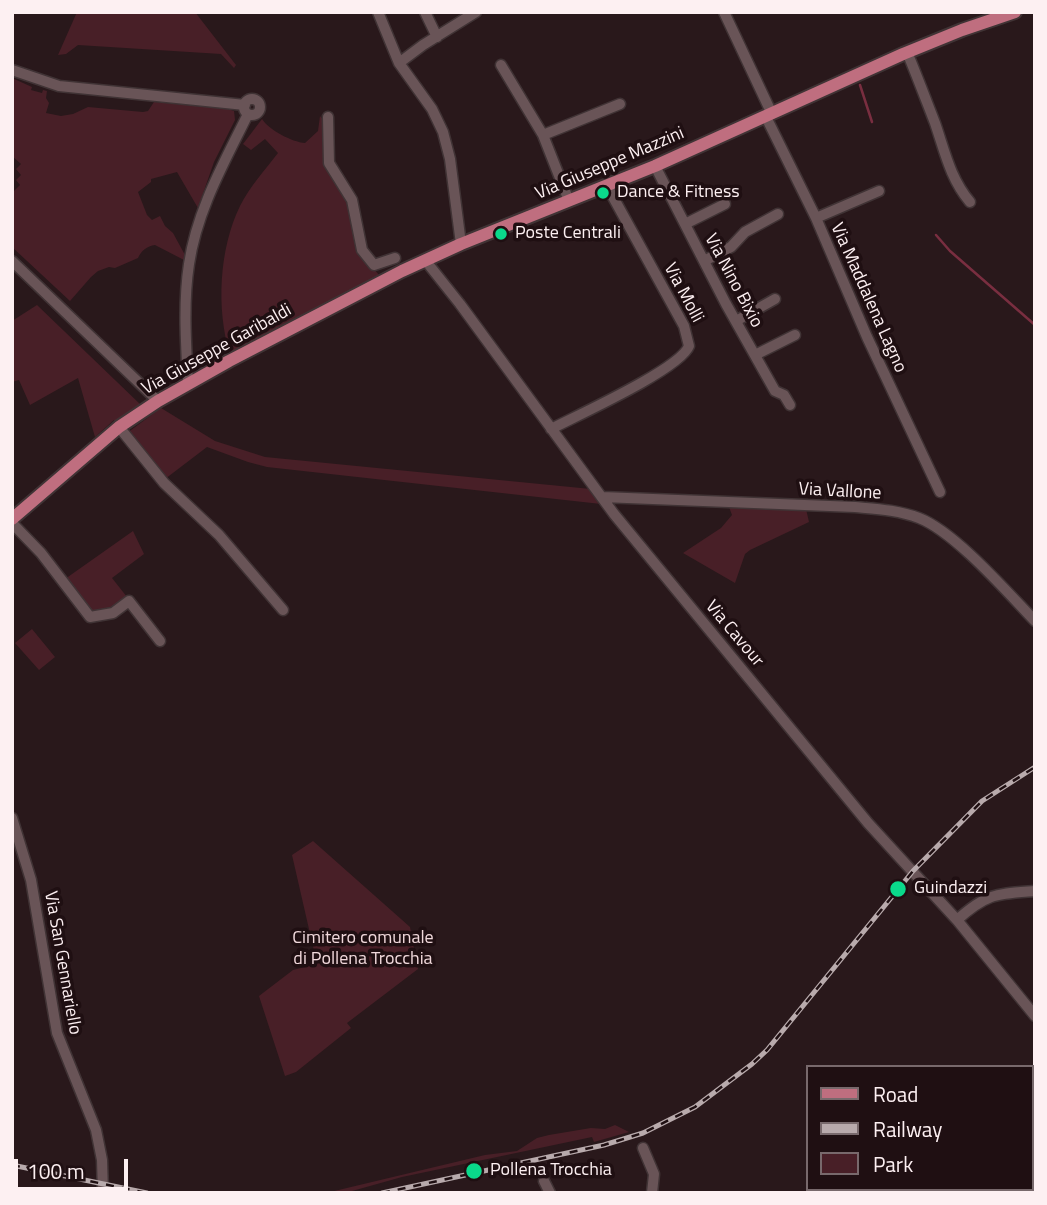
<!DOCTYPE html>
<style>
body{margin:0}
#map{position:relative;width:1047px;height:1205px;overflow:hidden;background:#29181b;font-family:"Titillium Web",sans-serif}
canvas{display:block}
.frame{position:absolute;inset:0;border:14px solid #fdf0f2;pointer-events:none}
.legend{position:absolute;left:806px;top:1065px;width:228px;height:126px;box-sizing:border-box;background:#1f0f12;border:2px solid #78696c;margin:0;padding:9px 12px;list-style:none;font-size:21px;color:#fdf0f2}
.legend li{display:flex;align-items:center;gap:14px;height:35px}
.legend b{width:35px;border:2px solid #78696c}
.scale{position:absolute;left:14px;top:1159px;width:114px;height:32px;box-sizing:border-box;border:4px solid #fdf0f2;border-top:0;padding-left:9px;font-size:21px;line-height:24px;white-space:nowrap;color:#fdf0f2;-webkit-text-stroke:5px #1f0f12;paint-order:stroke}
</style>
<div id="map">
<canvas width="1047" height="1205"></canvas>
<div class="frame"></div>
<ul class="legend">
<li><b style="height:9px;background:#bf6e7f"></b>Road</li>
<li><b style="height:9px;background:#b8aaac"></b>Railway</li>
<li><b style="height:19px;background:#481f27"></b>Park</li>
</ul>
<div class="scale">100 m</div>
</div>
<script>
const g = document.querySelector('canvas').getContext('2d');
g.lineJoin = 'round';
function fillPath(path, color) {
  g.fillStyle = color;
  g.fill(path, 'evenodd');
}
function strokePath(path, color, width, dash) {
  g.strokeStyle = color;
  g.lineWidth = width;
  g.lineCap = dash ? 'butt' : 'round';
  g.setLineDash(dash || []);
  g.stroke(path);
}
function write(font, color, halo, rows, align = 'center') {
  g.font = font + ' "Titillium Web",sans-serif';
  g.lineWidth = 7;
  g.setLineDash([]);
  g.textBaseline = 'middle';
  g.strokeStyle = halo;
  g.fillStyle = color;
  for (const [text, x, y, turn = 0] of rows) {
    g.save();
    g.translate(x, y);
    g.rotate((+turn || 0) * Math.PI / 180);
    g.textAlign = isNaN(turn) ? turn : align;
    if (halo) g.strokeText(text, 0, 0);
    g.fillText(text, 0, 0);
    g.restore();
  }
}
const green = new Path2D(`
 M77 12H195L236 65 234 68 221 54 78 45 66 54 58 55Z
 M12 78 32 87 31 90 42 93 43 90 47 91 46 98 49 103 46 113 61 116 73 114 88 107 143 112 148 111 154 102 228 109 234 111 235 120 214 162 198 208 177 172 151 179V182L138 192 147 215 152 220 160 216 165 226 173 233 185 255 184 260 155 245C147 246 141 251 138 258L115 268 109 267 98 271 91 277 70 301 12 247V193L20 185 16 180 21 175 16 169 21 164 12 156Z
 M320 116 324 121 326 160 351 205 373 268 379 275 230 355C216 309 219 249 240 206 250 186 265 170 278 153L265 139 251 150 243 144 262 119C269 130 292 142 305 143L318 131Z
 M37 305 142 406 117 423 114 420 95 437 78 378 30 405 19 380 12 382V321Z
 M161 408 215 441 265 457 591 489 601 504 267 467 248 462 207 447 165 479 127 433Z
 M729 507 806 509 809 522 750 550 745 554 735 583 683 553 721 528 732 515Z
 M133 531 144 554 112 578 127 597C90 624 88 610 65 579Z
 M32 629 55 657 39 670 15 643Z
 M313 841 410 927 418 969 347 1023 351 1028 296 1072 285 1076 259 996 293 970 317 964 292 855Z
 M615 1125 629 1132 594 1142 592 1137 402 1177 345 1193H326L485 1155 517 1151 537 1138 549 1135 591 1128 605 1129Z`);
const stream = new Path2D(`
 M860 85 872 122
 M936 235 950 251 1035 325`);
const minor = new Path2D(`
 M378 12 399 63 432 109 443 132 450 159 461 244
 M425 12 437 37
 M724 12 772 114
 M907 52C917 76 926 100 935 123 945 152 950 178 970 202
 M399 63 423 45 476 12
 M501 65 543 135 569 201
 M12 70 59 86 245 105
 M244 107a8 8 0 1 1 16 0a8 8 0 1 1-16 0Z
 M328 117 329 163 352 200 362 250 374 265 395 258
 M766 117 816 218 867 337 940 492
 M543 135 620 104
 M655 166 726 304 775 391 784 395 790 405
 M816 218 879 191
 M685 224 725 204
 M425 260 460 304 614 514 868 823 957 920 1035 1016
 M12 261 158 401
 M704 261 731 247 745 232 778 214
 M736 321 775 299
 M755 355 795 335
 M188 383C186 344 183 303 189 264 197 210 224 163 248 114
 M119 427 164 483 219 535 283 610
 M551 429C578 415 680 369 689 346L684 326 607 186
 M602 497 855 507C877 509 898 510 919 518 955 532 1007 592 1035 621
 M12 523 41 553 90 617 113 613 129 601 160 641
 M12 818 31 880 57 1033 96 1130 102 1160 103 1193
 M957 920C987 893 996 894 1035 891
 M1031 1104 1035 1097
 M643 1148 654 1174 652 1193
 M1031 1156 1035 1158
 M544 1181 550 1193
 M981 1193 983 1189`);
const major = new Path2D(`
 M12 519 119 427 158 401 229 361 402 271 461 244 655 166 903 54 962 30 1015 12`);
const rail = new Path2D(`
 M12 1165 147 1193
 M382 1193 604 1145 643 1133 695 1107 752 1064 767 1050 913 871 982 801 1035 767`);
const markers = [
 [603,193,7,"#0ad98b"],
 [501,234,7,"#0ad98b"],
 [898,889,9,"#0ad98b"],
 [474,1171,9,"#0ad98b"]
];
const streetNames = [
 ["Via Giuseppe Mazzini",610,164,-23],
 ["Via Nino Bixio",733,281,62],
 ["Via Molli",683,293,62],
 ["Via Maddalena Lagno",868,298,66],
 ["Via Giuseppe Garibaldi",217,350,-29],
 ["Via Vallone",840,492,3],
 ["Via Cavour",734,634,50],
 ["Via San Gennariello",62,963,80]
];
const poiNames = [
 ["Dance & Fitness",617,193],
 ["Poste Centrali",515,234],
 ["Guindazzi",914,889],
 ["Pollena Trocchia",490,1171]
];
const parkNames = [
 ["Cimitero comunale",363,939],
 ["di Pollena Trocchia",363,960]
];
fillPath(green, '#481f27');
strokePath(stream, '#792e40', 2.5);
strokePath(minor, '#403335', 13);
strokePath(major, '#403335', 16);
strokePath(minor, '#695457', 10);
strokePath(major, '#bf6e7f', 12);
strokePath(rail, '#b8aaac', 5);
strokePath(rail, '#1f0f12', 2.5, [8]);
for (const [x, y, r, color] of markers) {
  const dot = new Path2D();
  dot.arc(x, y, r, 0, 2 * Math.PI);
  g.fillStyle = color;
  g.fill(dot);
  strokePath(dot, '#1f0f12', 2.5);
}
write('18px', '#fdf0f2', '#1f0f12', streetNames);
write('18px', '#fdf0f2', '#1f0f12', poiNames, 'left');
write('18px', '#f1d9dc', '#1f0f12', parkNames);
</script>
